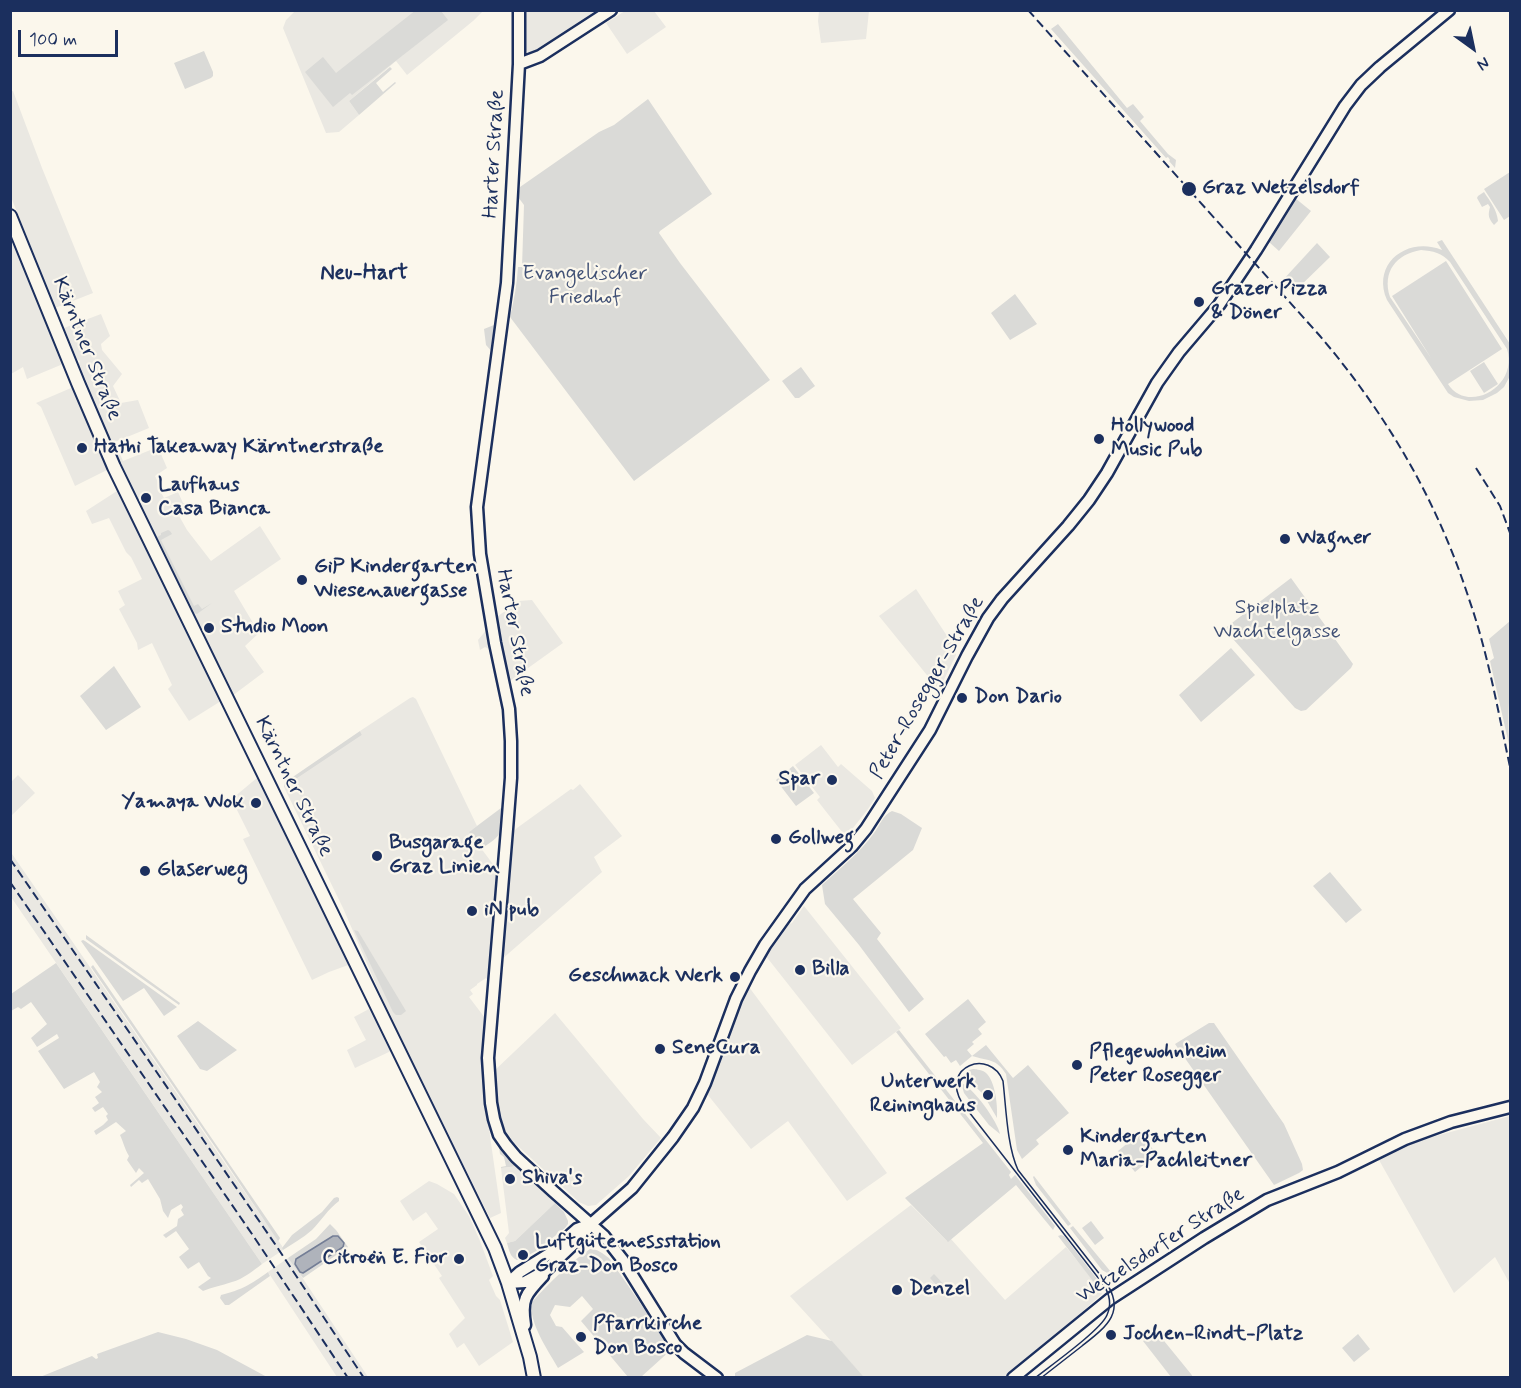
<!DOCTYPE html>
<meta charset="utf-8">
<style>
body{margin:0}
#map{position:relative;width:1521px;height:1388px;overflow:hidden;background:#fbf7ec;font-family:Mynerve,sans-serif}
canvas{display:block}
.frame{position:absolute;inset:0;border:12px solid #1b2f5e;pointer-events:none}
.north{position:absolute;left:1443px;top:18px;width:60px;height:60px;-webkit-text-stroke:4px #fbf7ec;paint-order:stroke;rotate:147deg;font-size:16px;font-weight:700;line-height:24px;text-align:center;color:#1b2f5e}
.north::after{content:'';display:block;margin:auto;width:21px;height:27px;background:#1b2f5e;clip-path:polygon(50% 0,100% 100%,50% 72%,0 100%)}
.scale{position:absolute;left:18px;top:30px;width:100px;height:27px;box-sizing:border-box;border:3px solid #1b2f5e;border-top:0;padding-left:8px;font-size:18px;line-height:21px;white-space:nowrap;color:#1b2f5e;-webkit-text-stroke:4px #fbf7ec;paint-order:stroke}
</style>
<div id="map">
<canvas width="1521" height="1388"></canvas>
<div class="frame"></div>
<div class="north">N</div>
<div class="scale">100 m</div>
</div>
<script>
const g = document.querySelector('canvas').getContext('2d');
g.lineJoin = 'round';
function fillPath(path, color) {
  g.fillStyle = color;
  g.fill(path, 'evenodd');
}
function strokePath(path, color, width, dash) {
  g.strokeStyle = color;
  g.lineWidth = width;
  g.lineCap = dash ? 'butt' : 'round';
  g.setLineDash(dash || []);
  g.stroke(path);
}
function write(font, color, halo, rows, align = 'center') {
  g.font = font + ' Mynerve,sans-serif';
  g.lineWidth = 4.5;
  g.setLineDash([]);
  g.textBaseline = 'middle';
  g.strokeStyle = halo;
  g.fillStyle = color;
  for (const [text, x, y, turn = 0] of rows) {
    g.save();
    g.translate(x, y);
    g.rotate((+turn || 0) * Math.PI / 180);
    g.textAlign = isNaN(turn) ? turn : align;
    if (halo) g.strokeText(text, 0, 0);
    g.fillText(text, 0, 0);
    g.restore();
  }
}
const built = new Path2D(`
 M596 10 598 14 537 51 532 53 528 52 524 48 523 11Z
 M295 11H483L473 21 407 75 396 61 349 101 359 115 339 132 326 133 283 28 286 20Z
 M625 11H654L666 27 627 54 606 23Z
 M819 11H869L866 39 821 43 818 21Z
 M13 91 42 168 93 293 55 308 11 197 10 92Z
 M10 232 43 311 63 364 27 379 23 367 11 374Z
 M101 314 110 336 101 344 102 350 122 374 113 386 121 403 138 400 149 428 115 442 123 461 158 447 167 468 155 476 159 484 158 487 164 498 178 492 183 503H186L188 508 178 514 187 530 211 561 260 526 281 559 234 591 259 633 245 646 264 672 228 699 221 701 189 721 168 689 172 685 152 643 138 650 137 643 119 609 125 605 118 591 142 579 131 557 126 552 109 518 92 524 86 511 117 491 107 470 75 486 41 407 36 403 71 388 80 361 77 359 64 328Z
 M916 589 955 648 956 655 939 690 879 616Z
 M532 600 563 643 510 681 500 691 489 649 485 647 480 650 478 640 488 628 487 624 519 601Z
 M413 697 416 699 477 826 469 832 498 871 488 981 486 978 477 984V985L470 990 473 994 469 997 485 1018 483 1047 486 1087 490 1136 501 1213 490 1218 397 1033 343 908 284 787 362 735 360 731 410 698Z
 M821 745 838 767 841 764 872 791 875 798 868 809 846 837 817 800 820 797 795 765Z
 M18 775 35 793 11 816V782Z
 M258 777 351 964 329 972 312 980 243 839 250 836 237 810 233 798Z
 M580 784 622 836 594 857 602 872 501 960 511 834 517 828 571 789 573 790Z
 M10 851 282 1246 283 1250 262 1264 11 897Z
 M804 906 901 1028 852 1065 765 955 787 925 792 923Z
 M749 987 887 1173 847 1201 788 1121 751 1149 708 1095 707 1093 713 1081 740 1007Z
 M369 1009 391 1051 355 1068 347 1050 366 1040 354 1017Z
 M555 1013 643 1119 661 1138 629 1176 596 1205 588 1206 579 1202 509 1138 499 1117 493 1072Z
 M1510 1116V1284L1495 1257 1454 1293 1379 1160 1397 1149 1428 1138Z
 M519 1166 555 1203 515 1241 507 1243 505 1238 509 1233 501 1168Z
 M429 1181 437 1184 454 1194 469 1216 480 1241 493 1276 489 1280 496 1296 500 1300 513 1342 479 1366 464 1343 457 1348 449 1334 465 1318 439 1278 442 1276 419 1242 438 1229 426 1212 413 1221 400 1201Z
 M911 1205 947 1241 951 1239 1005 1300 1066 1247 1101 1290 1102 1294 1008 1378 864 1377 790 1296Z
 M288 1258 292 1262 368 1377H337L268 1272Z`);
const green = new Path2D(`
 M416 10 441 11 448 20 352 95 350 93 333 107 305 72 323 57 336 73Z
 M1058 24 1127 108 1133 104 1144 117 1140 121 1168 154 1176 160 1175 168 1169 161 1170 160 1168 157 1166 158 1051 29Z
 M204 51 213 72V76L211 78 185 89 174 63Z
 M390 67 392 69 376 83 383 92 395 82 396 83 359 115 349 101Z
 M648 99 712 194 660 231 659 233 680 263 770 380 634 481 510 317C514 300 517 284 518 267H522L524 205 518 197 520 187 599 132 614 125Z
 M1510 172V216L1504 220 1484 189Z
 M1484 192C1490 201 1497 210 1498 221L1494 225C1488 218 1488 215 1490 207L1488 204 1482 207 1477 198 1478 196Z
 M1295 198 1311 211 1279 251 1269 242Z
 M1442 240 1510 344V376L1504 387 1497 393 1483 400 1469 401 1454 397 1448 393 1387 300C1371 263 1408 236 1442 250L1437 242ZM1421 250C1433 251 1442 253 1450 262L1507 349C1519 386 1468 415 1448 384L1502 349 1446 261 1392 296 1431 358 1390 297C1382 272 1396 254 1421 250Z
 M1317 243 1330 257 1293 293 1282 281Z
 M1015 294 1037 324 1010 340 991 313Z
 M494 325 497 328 493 353 486 345 484 329Z
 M1484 362 1498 384 1484 393 1470 371Z
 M801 367 815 386 799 398H795L782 381Z
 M168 530 170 531 172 534 161 540 194 606 198 604 202 609 212 603 197 614 194 613 157 537 161 535V533Z
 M1291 578 1353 664 1351 668 1306 710 1301 711 1295 708 1224 629Z
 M1510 621C1511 641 1512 662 1510 683 1509 706 1507 725 1510 749L1490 661 1494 658 1489 639Z
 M1231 648 1255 675 1201 722 1179 695Z
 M114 666 141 707 106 730 80 696Z
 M360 731 362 735 284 787V783Z
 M793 766 814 793 796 806 776 780Z
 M501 808 503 810C502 835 502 835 481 849L469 832Z
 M892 811 901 814 922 828 913 850 853 899 881 933 877 939 924 999 909 1012 859 945 825 904 822 885C839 869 860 853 874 833 880 825 883 815 892 811Z
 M1330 872 1362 910 1346 923 1313 886Z
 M354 930 358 931 406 1011 401 1015H396L393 1012Z
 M86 935 180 1003 179 1005 86 939Z
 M83 940 85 941 177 1007 164 1016 144 988 123 1001 81 941Z
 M56 963 262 1264C253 1271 243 1279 232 1282 221 1286 212 1287 203 1291L198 1287 211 1278 208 1276 199 1262 188 1269 179 1257 189 1249 176 1231 166 1238 163 1235 177 1226 178 1219 184 1215 181 1210 183 1207 181 1204 171 1210 168 1218 163 1211 160 1199 148 1179 142 1183 139 1180 131 1187 130 1185 144 1173 139 1168 136 1173 127 1160 129 1156C125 1150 123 1141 120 1135L126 1131 116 1122 96 1135 94 1131 103 1125 108 1120 106 1116 108 1114 103 1107 95 1112 92 1108 99 1103 95 1097 102 1092 97 1087 100 1082 94 1072 64 1089 38 1051 59 1038 57 1034 37 1047 31 1038 47 1024 31 1002 21 1009 18 1007 11 1011V994Z
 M93 965 280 1238 279 1240 278 1241 222 1157 91 967Z
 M968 999 986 1022 978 1029 982 1034 972 1042 974 1044 967 1050 972 1056 986 1045 1013 1078 1028 1065 1069 1113 1036 1140 1039 1144 1022 1159 1017 1150 1006 1074C996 1058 988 1061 972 1056L960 1066 956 1060 951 1063 946 1056 944 1057 925 1034Z
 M198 1021 237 1050 207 1071 200 1069 177 1036Z
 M1209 1023H1214L1216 1026 1284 1124 1302 1164 1303 1170 1299 1173 1274 1185 1175 1044Z
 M899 1030 1011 1172 1009 1175 1011 1179 1015 1175 1016 1176 1055 1226 1053 1230 1016 1185 948 1242 905 1198 983 1143 896 1032Z
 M973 1069C975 1069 981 1070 983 1071 995 1076 998 1106 997 1118L983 1094 963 1075 969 1070Z
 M961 1083C973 1087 998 1122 1000 1134L989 1125 974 1106 964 1093Z
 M1140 1133 1157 1154 1135 1172 1118 1151Z
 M500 1146 518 1166 501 1168V1167L506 1166 504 1157 500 1154 499 1147Z
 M1034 1176 1071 1224 1068 1226 1036 1185 1033 1177Z
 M337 1197 339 1198V1201C328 1209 321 1221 312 1230 303 1238 292 1244 283 1250L282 1248 292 1235 322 1212 334 1198Z
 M555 1203 564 1212 568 1221V1224L565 1228 536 1251 527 1256 525 1253 520 1255 522 1259 517 1260C510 1257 509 1250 507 1243L515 1241Z
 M1091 1221 1104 1238 1095 1245 1082 1228Z
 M330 1224 336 1230 348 1247 303 1278 288 1258 316 1239Z
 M1073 1226 1111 1272 1109 1274 1102 1270 1070 1228Z
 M1061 1235 1064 1236 1100 1283 1096 1285 1058 1236Z
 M590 1249C598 1249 602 1253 609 1258L672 1349 641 1377H628L581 1321 593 1309 582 1296 570 1307 555 1305 550 1315 556 1326 562 1327 584 1352 558 1368C548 1350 528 1322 532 1302 550 1282 568 1264 590 1249Z
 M268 1272 270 1276 229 1305H225L220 1298 221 1295C242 1290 251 1284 268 1272Z
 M934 1274 950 1291 946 1296 930 1278Z
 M1156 1331 1191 1374 1193 1377H1171L1143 1341Z
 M158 1332 186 1339 217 1350 267 1377H40L92 1356 96 1359 98 1358 97 1354Z
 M1358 1334 1370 1349 1354 1362 1342 1348Z
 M807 1335 832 1341 864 1377H735V1373Z`);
const water = new Path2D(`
 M333 1236H338L344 1243 343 1247 303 1273 300 1272 295 1264 296 1259Z`);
const secondary = new Path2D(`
 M519 10V64L507 283 477 507 480 554 495 643 509 709 511 741V778L507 829 488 1058 491 1103 494 1119 499 1135 506 1145 516 1157 553 1191 604 1236 622 1259 675 1344 684 1353 717 1378
 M519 64 540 56 611 10
 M508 1283 525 1282 545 1271 582 1236 591 1224 632 1188 673 1137 693 1108 705 1083 736 999 750 971 765 945 805 889 852 846 866 829 930 730 967 656 988 618 1002 599 1068 526 1089 500 1107 473 1157 383 1179 352 1219 305 1256 250 1345 106 1361 85 1380 67 1449 10
 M508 1283 520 1272 549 1254 577 1229 591 1224
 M525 1325C521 1299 525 1295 543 1276
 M1013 1378 1110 1299 1204 1238 1267 1200 1338 1172 1405 1139 1451 1122 1510 1107`);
const primary = new Path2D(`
 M10 216 78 383 114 467 495 1248 508 1283 530 1357 534 1378`);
const tram = new Path2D(`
 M1035 1378C1050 1366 1101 1330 1107 1315 1112 1304 1109 1293 1103 1284L962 1103C940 1066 990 1048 1003 1081 1006 1107 1007 1146 1018 1170L1105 1281C1127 1312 1106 1327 1082 1346 1069 1356 1055 1367 1041 1378`);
const rail = new Path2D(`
 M1028 10 1320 336C1387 415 1437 500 1469 599 1488 653 1498 711 1510 767
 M1476 468 1500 506 1510 533
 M10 859 277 1247 364 1378
 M10 882 254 1237 348 1378`);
const markers = [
 [1189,189,8,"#1b2f5e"],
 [1199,302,6,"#1b2f5e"],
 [1099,439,6,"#1b2f5e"],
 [82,448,6,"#1b2f5e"],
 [146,498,6,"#1b2f5e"],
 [1285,539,6,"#1b2f5e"],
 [302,580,6,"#1b2f5e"],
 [209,628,6,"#1b2f5e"],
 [962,698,6,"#1b2f5e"],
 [832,780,6,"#1b2f5e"],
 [256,803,6,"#1b2f5e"],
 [776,839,6,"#1b2f5e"],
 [377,856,6,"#1b2f5e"],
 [145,871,6,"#1b2f5e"],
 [472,911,6,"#1b2f5e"],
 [800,970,6,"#1b2f5e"],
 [735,977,6,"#1b2f5e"],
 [660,1049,6,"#1b2f5e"],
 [1077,1065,6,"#1b2f5e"],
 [988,1095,6,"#1b2f5e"],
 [1068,1150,6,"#1b2f5e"],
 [510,1179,6,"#1b2f5e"],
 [523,1255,6,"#1b2f5e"],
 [459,1259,6,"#1b2f5e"],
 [897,1290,6,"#1b2f5e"],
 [1111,1335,6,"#1b2f5e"],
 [581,1337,6,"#1b2f5e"]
];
const streetNames = [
 ["Harter Straße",495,154,-87],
 ["Kärntner Straße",86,349,68],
 ["Harter Straße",514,633,79],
 ["Peter-Rosegger-Straße",928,688,-60],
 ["Kärntner Straße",293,787,64],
 ["Wetzelsdorfer Straße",1161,1246,-33]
];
const poiNames = [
 ["Graz Wetzelsdorf",1202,189],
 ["Grazer Pizza",1211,290],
 ["& Döner",1211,314],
 ["Hollywood",1111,427],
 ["Music Pub",1111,451],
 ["Hathi Takeaway Kärntnerstraße",94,448],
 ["Laufhaus",158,486],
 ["Casa Bianca",158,510],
 ["Wagner",1297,539],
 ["GiP Kindergarten",314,568],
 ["Wiesenauergasse",314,592],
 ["Studio Moon",221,628],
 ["Don Dario",974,698],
 ["Spar",820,780,"right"],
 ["Yamaya Wok",244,803,"right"],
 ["Gollweg",788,839],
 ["Busgarage",389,844],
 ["Graz Linien",389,868],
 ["Glaserweg",157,871],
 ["iN pub",484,911],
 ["Billa",812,970],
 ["Geschmack Werk",723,977,"right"],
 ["SeneCura",672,1049],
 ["Pflegewohnheim",1089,1053],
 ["Peter Rosegger",1089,1077],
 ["Unterwerk",976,1083,"right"],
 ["Reininghaus",976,1107,"right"],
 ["Kindergarten",1080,1138],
 ["Maria-Pachleitner",1080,1162],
 ["Shiva's",522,1179],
 ["Luftgütemessstation",535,1243],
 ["Graz-Don Bosco",535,1267],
 ["Citroën E. Fior",447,1259,"right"],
 ["Denzel",909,1290],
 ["Pfarrkirche",593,1325],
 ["Don Bosco",593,1349],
 ["Jochen-Rindt-Platz",1123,1335]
];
const parkNames = [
 ["Evangelischer",585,275],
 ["Friedhof",585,299],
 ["Spielplatz",1277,609],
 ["Wachtelgasse",1277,633]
];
const neighbourhoodNames = [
 ["Neu-Hart",364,274]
];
fillPath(built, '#eae8e2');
fillPath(green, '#dadad7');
fillPath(water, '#afb3bb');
strokePath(water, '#747e96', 1.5);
strokePath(secondary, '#1b2f5e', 15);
strokePath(primary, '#1b2f5e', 16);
strokePath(secondary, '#fbf7ec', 10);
strokePath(primary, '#fbf7ec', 12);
strokePath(tram, '#1b2f5e', 1.5);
strokePath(rail, '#1b2f5e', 2, [9, 4.5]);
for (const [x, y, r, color] of markers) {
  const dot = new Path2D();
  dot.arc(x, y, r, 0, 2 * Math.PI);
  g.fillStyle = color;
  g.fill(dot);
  strokePath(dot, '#fbf7ec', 2);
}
write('21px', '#1b2f5e', '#fbf7ec', streetNames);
write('bold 21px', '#1b2f5e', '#fbf7ec', poiNames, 'left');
write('21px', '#415176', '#fbf7ec', parkNames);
write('bold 22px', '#1b2f5e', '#fbf7ec', neighbourhoodNames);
</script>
